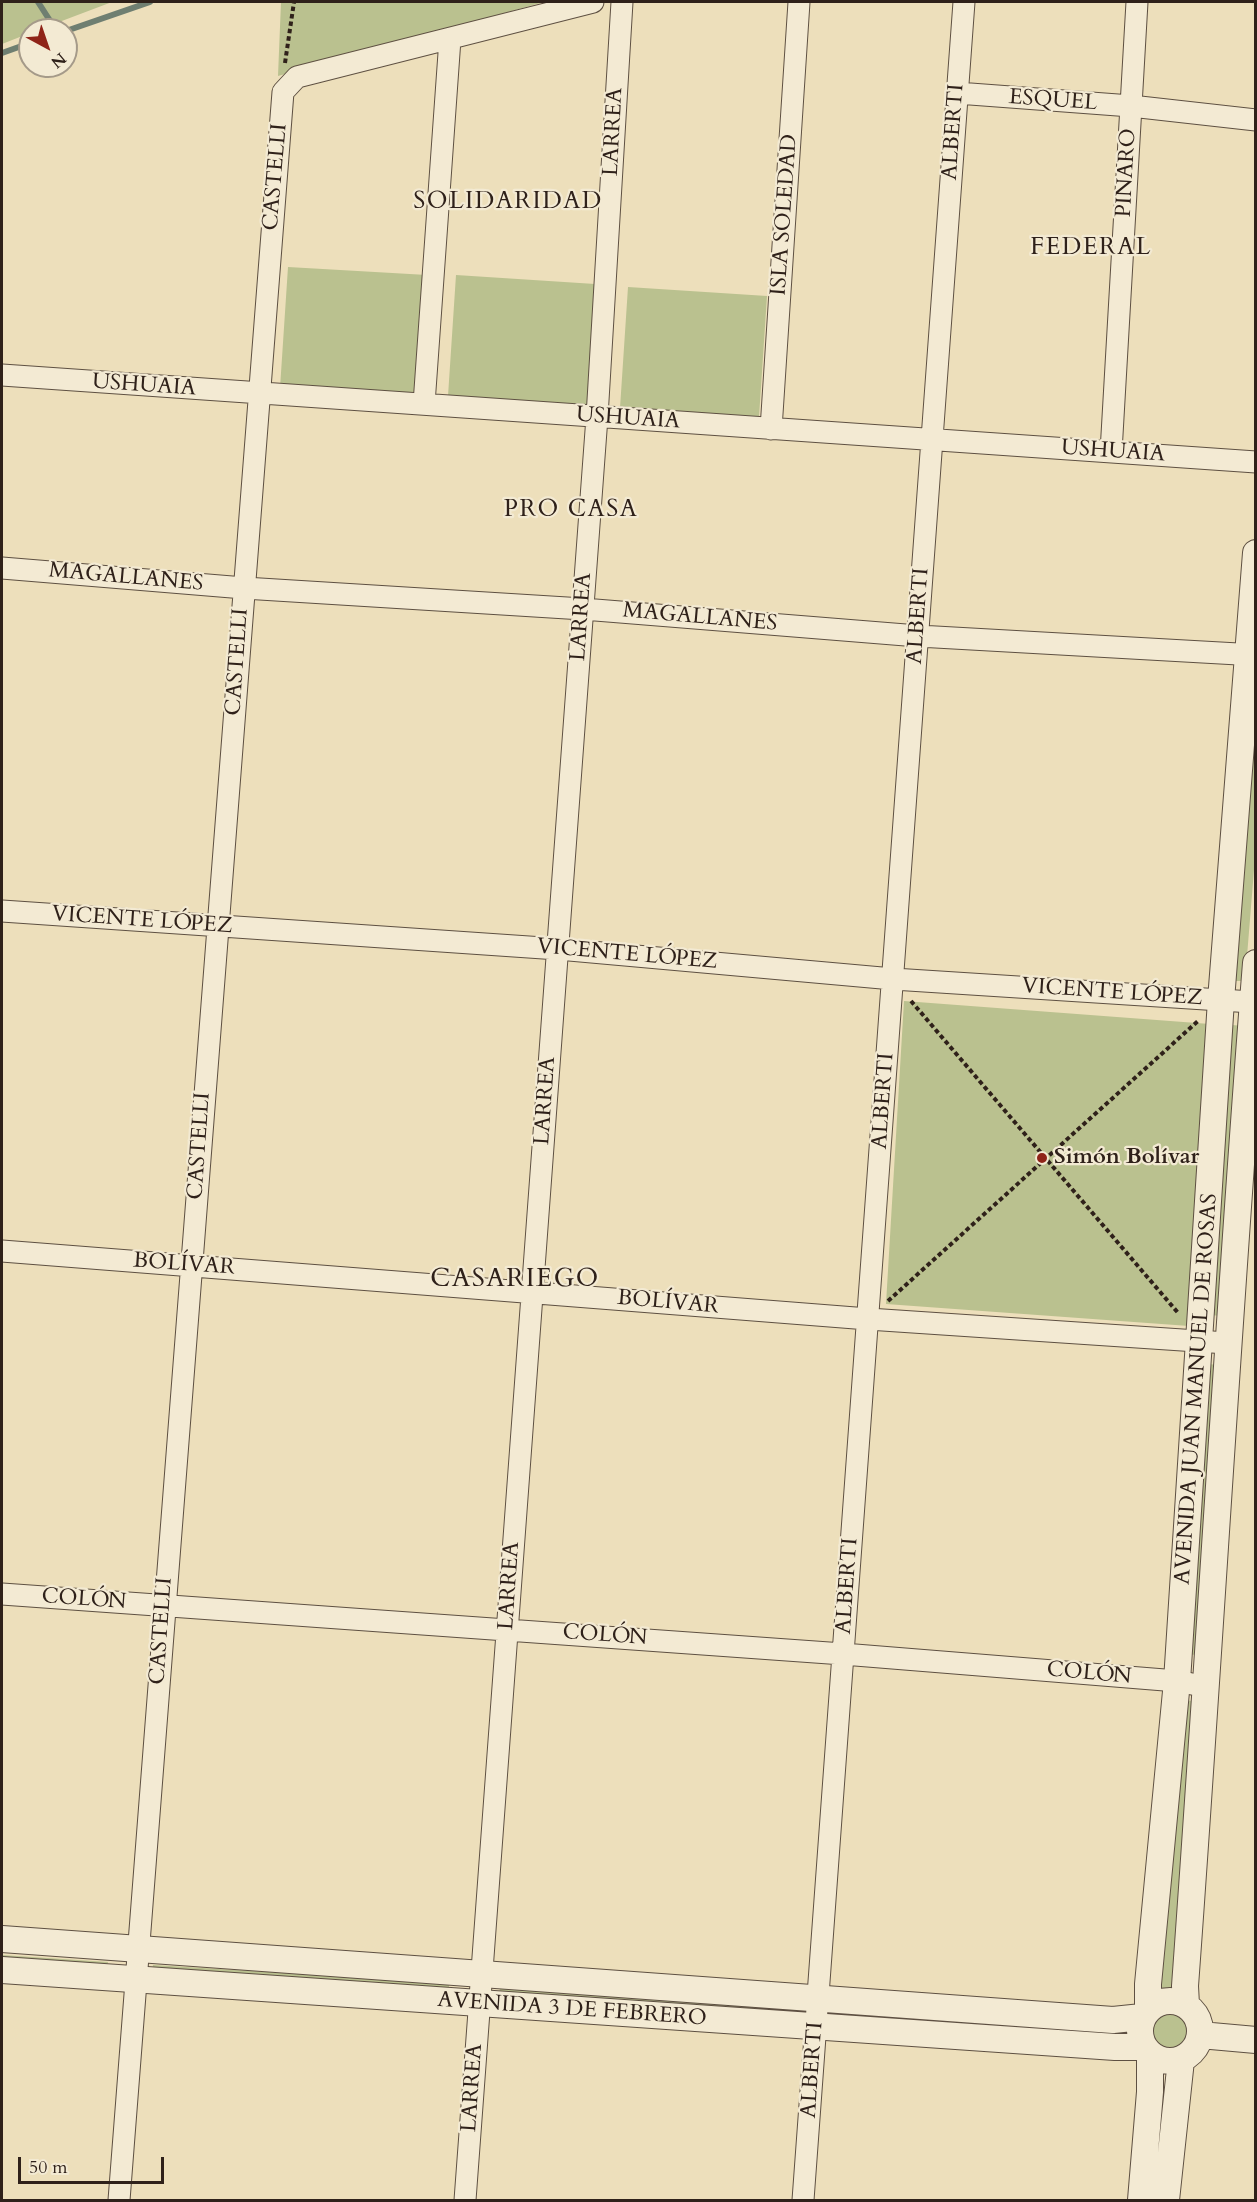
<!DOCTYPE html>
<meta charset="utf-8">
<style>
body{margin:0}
#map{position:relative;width:1257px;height:2202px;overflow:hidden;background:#eddfbb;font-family:Cardo,serif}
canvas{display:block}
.frame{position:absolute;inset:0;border:3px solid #2f211a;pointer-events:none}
.north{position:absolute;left:18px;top:18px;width:60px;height:60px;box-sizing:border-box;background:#f3ead3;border:2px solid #a59a89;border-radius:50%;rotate:140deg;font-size:16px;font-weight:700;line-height:24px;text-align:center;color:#2f211a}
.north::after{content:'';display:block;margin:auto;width:21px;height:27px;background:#8f2418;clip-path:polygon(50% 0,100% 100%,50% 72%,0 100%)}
.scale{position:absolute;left:18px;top:2157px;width:146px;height:27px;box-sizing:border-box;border:3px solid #2f211a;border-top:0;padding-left:8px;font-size:18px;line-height:21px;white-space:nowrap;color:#2f211a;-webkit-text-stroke:4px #f3ead3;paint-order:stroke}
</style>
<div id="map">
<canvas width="1257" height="2202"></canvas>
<div class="frame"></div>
<div class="north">N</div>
<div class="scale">50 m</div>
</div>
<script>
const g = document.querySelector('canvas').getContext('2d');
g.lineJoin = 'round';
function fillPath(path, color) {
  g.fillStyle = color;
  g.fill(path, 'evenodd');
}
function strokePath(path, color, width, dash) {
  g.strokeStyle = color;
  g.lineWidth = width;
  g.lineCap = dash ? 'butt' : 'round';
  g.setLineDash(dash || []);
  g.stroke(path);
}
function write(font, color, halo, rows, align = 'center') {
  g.font = font + ' Cardo,serif';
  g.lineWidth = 4.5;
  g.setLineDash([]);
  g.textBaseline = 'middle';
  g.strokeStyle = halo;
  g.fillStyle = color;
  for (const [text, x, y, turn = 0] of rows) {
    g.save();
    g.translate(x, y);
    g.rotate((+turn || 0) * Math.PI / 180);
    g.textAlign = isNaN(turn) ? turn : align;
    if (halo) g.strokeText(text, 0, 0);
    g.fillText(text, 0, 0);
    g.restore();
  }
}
const green = new Path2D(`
 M2 2H112L38 30H30V33L2 44Z
 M281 2H544L278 76Z
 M288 267 427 275 419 397 280 388Z
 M456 275 595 284 587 405 448 396Z
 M628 287 767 296 759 417 620 408Z
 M1255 691 1256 845 1245 981H1233Z
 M904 1001 1210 1024 1189 1326 886 1304Z
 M1232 1025 1244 1026 1222 1316 1210 1315Z
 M1207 1364 1219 1365 1197 1655 1185 1654Z
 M1181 1700 1193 1701 1171 1991 1159 1990Z
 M2 1955 108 1962 107 1967 2 1960Z
 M153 1965 449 1983V1988L152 1970Z
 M500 1988 783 2006 782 2011 499 1993Z
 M843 2011 1134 2024 1132 2038 1094 2032 842 2016Z
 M1150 2031a19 19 0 1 1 38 0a19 19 0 1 1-38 0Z`);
const stream = new Path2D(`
 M38 2 56 30
 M66 31 150 2
 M2 53 30 43`);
const path = new Path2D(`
 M285 63 294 2
 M911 1001 1179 1314
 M888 1301 1198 1021`);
const minor = new Path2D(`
 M957 93 1131 106 1256 120
 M2 375 1256 462
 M424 404 450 39
 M771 429 799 2
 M1111 452 1137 2
 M2 568 244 588 583 609 918 636 1256 655
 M2 911 558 949 893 979 1252 1002
 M2 1251 868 1319 1227 1343
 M2 1594 843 1654 1177 1681 1207 1687
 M119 2200 283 92 297 77 593 2
 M465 2200 597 417 622 2
 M803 2200 964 2`);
const tertiary = new Path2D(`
 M2 1939 1113 2020 1142 2017
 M2 1970 1115 2047H1143
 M1140 2031a30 30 0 1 1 60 0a30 30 0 1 1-60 0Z
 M1186 2005 1185 1986C1210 1645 1229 1304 1256 963
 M1148 2009V1984L1177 1681 1221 1000 1256 553
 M1200 2035 1256 2040
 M1141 2200 1150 2092V2054
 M1166 2200 1181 2060`);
const markers = [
 [1042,1158,6,"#8f2418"]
];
const streetNames = [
 ["ESQUEL",1053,101,4],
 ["LARREA",614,132,-87],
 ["ALBERTI",954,132,-86],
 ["PINARO",1127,173,-87],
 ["CASTELLI",276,177,-85],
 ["ISLA SOLEDAD",785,215,-86],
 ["USHUAIA",144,386,4],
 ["USHUAIA",628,419,4],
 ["USHUAIA",1113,452,4],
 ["MAGALLANES",126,578,5],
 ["ALBERTI",919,616,-86],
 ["LARREA",582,617,-86],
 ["MAGALLANES",700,618,5],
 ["CASTELLI",238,662,-86],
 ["VICENTE LÓPEZ",142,921,4],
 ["VICENTE LÓPEZ",627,955,5],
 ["VICENTE LÓPEZ",1112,993,4],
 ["LARREA",546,1101,-86],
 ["ALBERTI",884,1101,-86],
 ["CASTELLI",200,1146,-86],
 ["BOLÍVAR",184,1265,4],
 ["BOLÍVAR",668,1303,5],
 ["AVENIDA JUAN MANUEL DE ROSAS",1197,1389,-86],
 ["LARREA",510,1586,-86],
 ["ALBERTI",848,1586,-86],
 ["COLÓN",84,1600,4],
 ["CASTELLI",162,1631,-86],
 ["COLÓN",605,1636,4],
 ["COLÓN",1089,1674,5],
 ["AVENIDA 3 DE FEBRERO",572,2010,4],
 ["ALBERTI",813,2070,-86],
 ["LARREA",473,2088,-86]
];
const poiNames = [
 ["Simón Bolívar",1054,1158]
];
const neighbourhoodNames = [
 ["SOLIDARIDAD",508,202],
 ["FEDERAL",1091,248],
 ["PRO CASA",571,510]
];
const quarterNames = [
 ["CASARIEGO",515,1280]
];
fillPath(green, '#bac18f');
strokePath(stream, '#6f7f71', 6);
strokePath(minor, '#5e5042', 23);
strokePath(tertiary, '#5e5042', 28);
strokePath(path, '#2f211a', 4, [4.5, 3]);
strokePath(minor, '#f3ead3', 21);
strokePath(tertiary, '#f3ead3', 26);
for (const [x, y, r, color] of markers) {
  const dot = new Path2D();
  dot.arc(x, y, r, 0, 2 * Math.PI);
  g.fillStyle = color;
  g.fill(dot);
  strokePath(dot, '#f3ead3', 2);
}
write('22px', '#2f211a', '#f3ead3', streetNames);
write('bold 22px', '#2f211a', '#f3ead3', poiNames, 'left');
g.letterSpacing = '1.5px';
write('24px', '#2f211a', '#f3ead3', neighbourhoodNames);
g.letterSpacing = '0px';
g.letterSpacing = '1.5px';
write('26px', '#2f211a', '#f3ead3', quarterNames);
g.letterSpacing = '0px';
</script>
